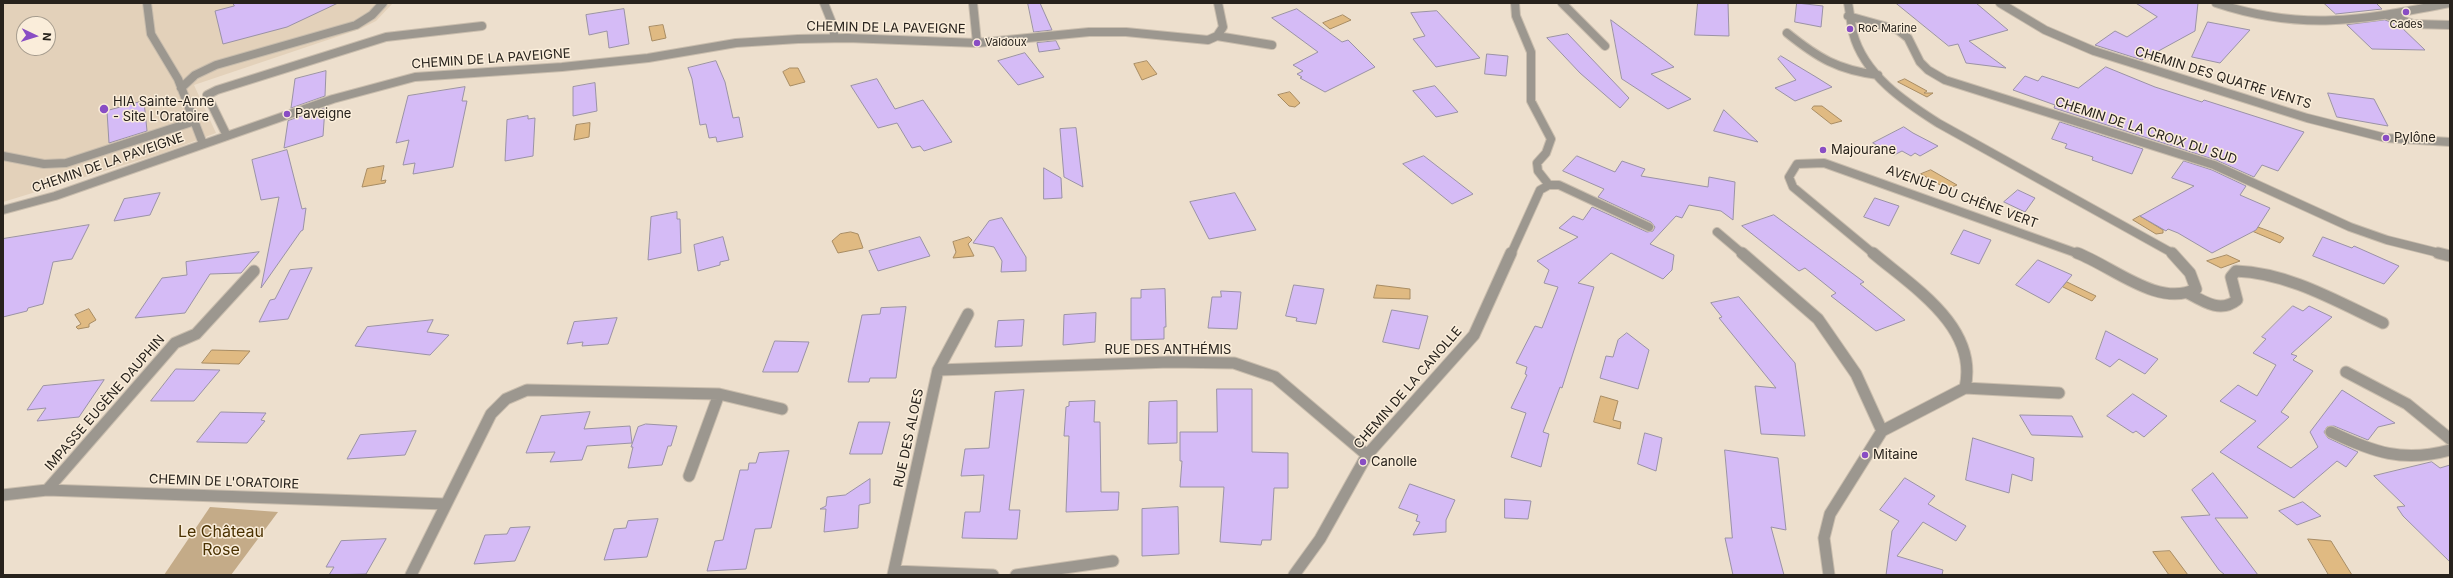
<!DOCTYPE html>
<meta charset="utf-8">
<style>
body{margin:0}
#map{position:relative;width:2453px;height:578px;overflow:hidden;background:#eddfcd;font-family:Inter,sans-serif}
canvas{display:block}
.frame{position:absolute;inset:0;border:4px solid #27221c;pointer-events:none}
.north{position:absolute;left:16px;top:16px;width:40px;height:40px;box-sizing:border-box;background:#faedda;border:1px solid #a69c8e;border-radius:50%;rotate:94deg;font-size:11px;font-weight:700;line-height:16px;text-align:center;color:#27221c}
.north::after{content:'';display:block;margin:auto;width:14px;height:18px;background:#894dc4;clip-path:polygon(50% 0,100% 100%,50% 72%,0 100%)}
</style>
<div id="map">
<canvas width="2453" height="578"></canvas>
<div class="frame"></div>
<div class="north">N</div>
</div>
<script>
const g = document.querySelector('canvas').getContext('2d');
g.lineJoin = 'round';
function fillPath(path, color) {
  g.fillStyle = color;
  g.fill(path, 'evenodd');
}
function strokePath(path, color, width, dash) {
  g.strokeStyle = color;
  g.lineWidth = width;
  g.lineCap = dash ? 'butt' : 'round';
  g.setLineDash(dash || []);
  g.stroke(path);
}
function write(font, color, halo, rows, align = 'center') {
  g.font = font + ' Inter,sans-serif';
  g.lineWidth = 3;
  g.setLineDash([]);
  g.textBaseline = 'middle';
  g.strokeStyle = halo;
  g.fillStyle = color;
  for (const [text, x, y, turn = 0] of rows) {
    g.save();
    g.translate(x, y);
    g.rotate((+turn || 0) * Math.PI / 180);
    g.textAlign = isNaN(turn) ? turn : align;
    if (halo) g.strokeText(text, 0, 0);
    g.fillText(text, 0, 0);
    g.restore();
  }
}
const built = new Path2D(`
 M3 3H393L376 21 360 29 194 85 216 133 160 154 3 202ZM24 24H48V48H24Z`);
const green = new Path2D(`
 M210 507 278 512 231 575H164Z`);
const water = new Path2D(`
 M1343 15 1351 20 1330 29 1323 23Z
 M663 25 666 38 652 41 649 27Z
 M1147 61 1157 74 1142 80 1134 64Z
 M790 68H798L805 82 790 86 783 72Z
 M1905 79 1927 91 1924 93H1933L1927 97 1898 82Z
 M1290 92 1300 103 1295 107 1289 106 1278 95Z
 M1814 106H1822L1842 121 1831 124 1812 109Z
 M590 123 589 137 574 140 576 125Z
 M384 166 381 181 386 180 385 183 362 187 367 169Z
 M1931 170 1957 185 1947 189 1921 174Z
 M2140 216 2163 230V233L2156 234 2133 220Z
 M2252 225C2258 227 2281 235 2284 238L2280 243 2252 231Z
 M851 232 858 234 863 248 838 253 832 241 840 234Z
 M969 237 972 240 968 244 974 256 953 258 956 252 953 242Z
 M2227 255 2240 261 2221 268 2207 261Z
 M2067 282 2096 296 2092 301 2063 287Z
 M1377 285 1410 289V299L1374 298Z
 M89 309 96 320 89 324V327L78 329 76 327 81 324 75 315Z
 M212 350 250 351 239 364 202 363Z
 M1601 396 1618 401 1613 420 1621 422 1620 429 1594 422Z
 M2308 539 2331 541 2352 575H2329Z
 M2170 551 2188 575H2169L2153 552Z`);
const building = new Path2D(`
 M233 3H338L287 27 223 44 215 11 234 6Z
 M1028 3H1040L1052 30 1034 32Z
 M1698 3H1728L1729 36 1695 35Z
 M1797 3 1823 6 1821 27 1795 22Z
 M1896 3H1976L2008 30 1969 41 2006 68 1966 63 1958 44 1949 46Z
 M2136 3H2198L2195 31 2142 60 2095 45 2115 31 2127 37 2157 17Z
 M2324 3H2376L2382 9 2336 14Z
 M624 9 629 44 609 48 607 31 589 35 586 15Z
 M1297 9 1342 42 1348 40 1375 67 1325 92 1300 78 1302 77 1297 74 1303 71 1293 65 1318 52 1272 18Z
 M1437 11 1480 58 1436 67 1413 39 1425 36 1411 13Z
 M1611 20 1674 67 1651 74 1691 99 1668 109 1622 79Z
 M2385 20 2399 25 2425 50 2372 49 2347 25Z
 M2208 22 2250 30 2220 63 2192 57Z
 M1568 34 1629 98 1620 108 1580 73 1547 38Z
 M1056 41 1060 49 1039 52 1037 43Z
 M1025 53 1044 77 1018 85 998 61Z
 M1487 54 1508 56 1506 76 1485 74Z
 M1781 56 1816 77 1832 87 1795 101 1775 88 1796 80 1778 59Z
 M716 61 725 82 733 118 739 117 743 137 717 142 716 137 709 138 706 124 700 125 692 79 688 68Z
 M2106 67 2155 87 2202 102 2204 100 2304 132 2278 171 2262 165 2254 177 2216 160 2054 108 2055 105 2013 90 2025 76 2038 81 2042 76 2078 88Z
 M326 71 325 96 291 108 295 79Z
 M877 79 895 109 923 100 952 142 924 151 920 146 912 148 897 123 878 128 851 86Z
 M595 83 597 111 573 116V87Z
 M1435 86 1458 112 1436 117 1413 91Z
 M465 87 462 101H467L453 167 413 174 415 163 403 165 409 140 396 143 408 96Z
 M2328 93 2374 99 2388 126 2337 117Z
 M144 101 147 131 109 143 107 111Z
 M325 108 323 136 284 148 288 121Z
 M1724 110 1758 142 1714 131Z
 M528 116V119L535 118 533 156 505 161 507 120Z
 M2060 122 2143 149 2132 174 2092 160 2093 157 2065 148 2067 144 2052 139Z
 M1904 127 1913 133 1938 146 1920 156 1915 153 1911 156 1902 151 1894 155 1873 143Z
 M1076 128 1083 187 1064 177 1060 129Z
 M287 150 302 209 306 208 303 230 301 231 261 288 279 197 261 200 252 160Z
 M1424 156 1473 194 1452 204 1403 164Z
 M1577 156 1615 172 1622 161 1645 169 1641 176 1708 187 1709 177 1735 182 1733 220 1721 211 1689 205 1682 218 1676 216 1650 244 1674 255 1672 270 1663 279 1611 253 1578 283 1594 287 1562 388 1560 387 1543 432 1549 434 1541 467 1511 457 1526 413 1511 408 1527 375 1525 374 1527 367 1516 363 1535 326 1542 328 1558 287 1544 283 1549 270 1537 261 1578 237 1559 228 1573 216 1583 220 1592 207 1647 232 1653 231 1655 227 1651 222 1598 197 1604 189 1563 171Z
 M2184 161 2212 170 2246 186 2240 195 2270 208 2256 230 2212 253 2178 233 2168 229 2166 231 2140 216 2194 186 2172 178Z
 M1044 168 1061 178 1062 198 1044 199Z
 M2018 190 2035 198 2025 212 2004 202Z
 M160 193 150 215 114 221 124 199Z
 M1235 193 1256 230 1209 239 1190 202Z
 M1875 198 1899 206 1889 226 1864 217Z
 M677 212V219H680L681 253 648 260 651 217Z
 M1774 215 1864 282 1860 284 1905 320 1876 331 1831 296 1836 293 1805 268 1799 271 1742 226Z
 M1002 218 1026 257V271L1001 272 1002 261 994 247 973 243 989 221Z
 M89 225 72 259 53 262 43 304 28 308 27 311 3 317V239Z
 M1964 230 1991 240 1979 264 1951 254Z
 M723 237 729 260 720 262V265L698 271 694 245Z
 M920 237 930 256 878 271 869 251Z
 M2323 237 2352 248 2354 246 2399 266 2384 284 2313 256Z
 M259 252 241 273 210 274 185 313 135 318 162 278 187 275 186 262Z
 M2038 260 2072 275 2049 303 2016 285Z
 M312 268 288 319 259 322 270 300 275 299 290 270Z
 M1294 285 1324 289 1316 324 1296 321 1297 318 1286 316Z
 M1165 289 1166 327H1164V339L1131 340V298H1141V290Z
 M1221 291 1241 292 1237 329 1208 328 1212 297H1221Z
 M1739 297 1795 363 1805 436 1761 434 1755 386 1776 388 1719 318 1722 317 1711 303Z
 M2293 306 2303 311 2309 306 2332 317 2291 354 2297 356 2293 360 2313 371 2281 412 2289 417 2257 447 2291 468 2318 447 2310 432 2342 390 2395 423 2378 427 2368 440 2334 426 2327 427 2324 432 2328 438 2358 452 2346 467 2337 461 2294 498 2220 452 2256 421 2220 401 2238 385 2257 396 2276 365 2253 353 2266 339 2262 337Z
 M906 307 896 378H870L869 382H848L862 315 880 314 881 308Z
 M1392 310 1428 316 1419 349 1383 342Z
 M1096 313 1095 342 1063 345 1064 315Z
 M617 318 608 344 582 346 583 342 567 344 574 322Z
 M433 320 427 332 449 335 430 355 355 346 367 327Z
 M1024 320 1022 346 995 347 998 321Z
 M2106 331 2158 359 2145 374 2119 359 2110 367 2096 359Z
 M1627 333 1649 350 1638 389 1600 378 1606 356 1613 357 1618 340Z
 M775 341 809 342 798 372H763Z
 M176 369 220 370 194 401H151Z
 M104 380 79 417 37 421 46 408 27 410 43 386Z
 M1217 389H1252V452L1288 453V488H1274L1271 540H1262L1261 545 1220 542 1224 487H1180L1182 461H1180V432H1217Z
 M1024 390 1009 510H1020L1017 539 962 538 965 512H980L984 475 961 476 965 449 989 448 995 392Z
 M2133 394 2167 416 2144 437 2136 431 2133 433 2107 416Z
 M1095 401 1094 422H1100L1101 492H1119L1118 510 1066 512 1069 436H1064L1066 407 1069 406V402Z
 M1177 401V443L1148 444 1149 402Z
 M221 412 266 413 261 420 265 421 247 443 197 442Z
 M590 412 584 429 630 426 632 443 587 446 582 460 550 462 555 452 526 453 541 416Z
 M2020 415 2072 416 2083 437 2032 435Z
 M859 422H890L882 454H850Z
 M646 424 677 426 671 446H668L662 465 628 468 633 447H631L638 427Z
 M416 431 405 455 347 459 360 435Z
 M1645 433 1662 438 1656 471 1638 464Z
 M1973 438 2034 458 2032 481 2012 474 2009 493 1966 480Z
 M1725 450 1778 458 1786 530 1771 527 1784 575H1733L1725 538H1732Z
 M789 451 771 528 755 529 746 569 707 571 715 541 723 540 740 470H748L749 463H756L759 453Z
 M2432 462 2440 468 2450 465V562L2403 516 2397 507 2405 506 2374 476Z
 M2213 473 2248 518H2215L2258 575H2225L2219 570 2181 517 2210 515 2192 490Z
 M1905 478 1935 496 1928 504 1966 526 1956 541 1923 522 1897 556 1943 570 1942 575H1886L1892 531 1899 521 1880 510Z
 M870 479V503L859 505 858 528 824 532 826 509H820L826 506 827 497 845 495Z
 M1410 484 1455 500 1446 520V532L1413 535 1420 522 1416 521 1418 515 1399 508Z
 M1505 499 1531 501 1528 519 1505 518Z
 M2303 502 2321 516 2297 525 2279 511Z
 M1178 507 1179 554 1142 556V509Z
 M658 519 647 557 604 560 614 529 626 528 628 521Z
 M530 527 515 561 474 564 485 535 507 534 510 528Z
 M386 539 366 574 329 575 334 567H326L341 541Z`);
const minorFar1 = new Path2D(`
 M147 3 151 34 178 79 203 144
 M824 3 834 28V38
 M973 3 977 43
 M1515 3 1516 16 1531 52V101L1551 139 1546 153 1537 163 1538 171 1549 185
 M1562 3 1605 46
 M1848 3C1850 13 1851 24 1853 33 1864 75 1905 102 1938 123L2174 254
 M2000 3 2045 30 2094 51 2307 118 2386 138 2450 142
 M2216 3C2303 32 2362 20 2450 3
 M2387 15 2413 24 2450 25
 M1848 16 1898 30 1908 38 1920 62 1928 70 1945 80 2214 165 2350 227 2387 240 2443 254
 M1787 33C1818 58 1838 70 1878 75
 M1217 36 1272 45
 M181 88 195 75 216 65 356 25 372 15 383 3
 M227 136 207 95 217 90 386 37 482 26
 M3 156 44 164 66 163 195 121
 M3 210 55 196 333 99 415 77 562 67 648 58 736 43 798 39 847 38 977 43 1089 32H1126L1208 40 1217 36 1223 27 1218 3
 M1717 232 1743 254
 M1511 254 1540 190 1549 185H1559L1649 227
 M1874 254 1793 187 1789 177 1797 164 1824 163 2079 254`);
const minor = new Path2D(`
 M1742 253 1818 319 1856 374 1882 431
 M2077 253C2112 266 2158 308 2196 289L2190 273 2172 253
 M2438 253 2450 256
 M2188 293C2204 302 2221 313 2237 300L2231 277 2236 271C2289 273 2336 301 2383 323
 M938 370 1170 362 1234 363 1275 377 1367 455
 M2346 372 2407 404 2450 439
 M1965 388 2059 393
 M2331 432C2373 452 2403 463 2450 450
 M689 476 719 394
 M47 490 175 343 196 334 254 271
 M3 495 47 490 445 504
 M894 571 993 575
 M411 575 491 414 506 399 527 390 719 394 782 409
 M893 575 938 370 968 314
 M1016 575 1113 561
 M1294 575 1320 539 1367 455 1474 335 1511 253
 M1829 575 1824 538 1830 514 1882 431 1965 388C1979 327 1913 287 1873 253`);
const markers = [
 [2406,12,4,"#894dc4"],
 [1850,29,4,"#894dc4"],
 [977,43,4,"#894dc4"],
 [104,109,5,"#894dc4"],
 [287,114,4,"#894dc4"],
 [2386,138,4,"#894dc4"],
 [1823,150,4,"#894dc4"],
 [1865,455,4,"#894dc4"],
 [1363,462,4,"#894dc4"]
];
const farPoinames = [
 ["Cades",2406,25,"center"],
 ["Roc Marine",1858,29],
 ["Valdoux",985,43]
];
const streetNames = [
 ["CHEMIN DE LA PAVEIGNE",886,28,1],
 ["CHEMIN DE LA PAVEIGNE",491,59,-4],
 ["CHEMIN DES QUATRE VENTS",2223,78,17],
 ["CHEMIN DE LA CROIX DU SUD",2146,131,18],
 ["CHEMIN DE LA PAVEIGNE",108,163,-19],
 ["AVENUE DU CHÊNE VERT",1962,197,20],
 ["RUE DES ANTHÉMIS",1168,350],
 ["CHEMIN DE LA CANOLLE",1408,388,-49],
 ["IMPASSE EUGÈNE DAUPHIN",105,403,-49],
 ["RUE DES ALOES",909,438,-78],
 ["CHEMIN DE L'ORATOIRE",224,482,2]
];
const poiNames = [
 ["HIA Sainte-Anne",113,102],
 ["- Site L'Oratoire",113,117],
 ["Paveigne",295,114],
 ["Pylône",2394,138],
 ["Majourane",1831,150],
 ["Mitaine",1873,455],
 ["Canolle",1371,462]
];
const nearParknames = [
 ["Le Château",221,532],
 ["Rose",221,550]
];
fillPath(built, '#e3d1ba');
fillPath(green, '#c4ab88');
fillPath(water, '#e0ba82');
strokePath(water, '#a88c63', 1);
fillPath(building, '#d5bbf6');
strokePath(building, '#9a92a5', 1);
strokePath(minorFar1, '#c9bdad', 10);
strokePath(minor, '#c9bdad', 13);
strokePath(minorFar1, '#9c978f', 8);
strokePath(minor, '#9c978f', 11);
for (const [x, y, r, color] of markers) {
  const dot = new Path2D();
  dot.arc(x, y, r, 0, 2 * Math.PI);
  g.fillStyle = color;
  g.fill(dot);
  strokePath(dot, '#faedda', 1.5);
}
write('11px', '#27221c', '#faedda', farPoinames, 'left');
write('13px', '#27221c', '#faedda', streetNames);
write('13px', '#27221c', '#faedda', poiNames, 'left');
write('16px', '#4a3101', '#faedda', nearParknames);
</script>
